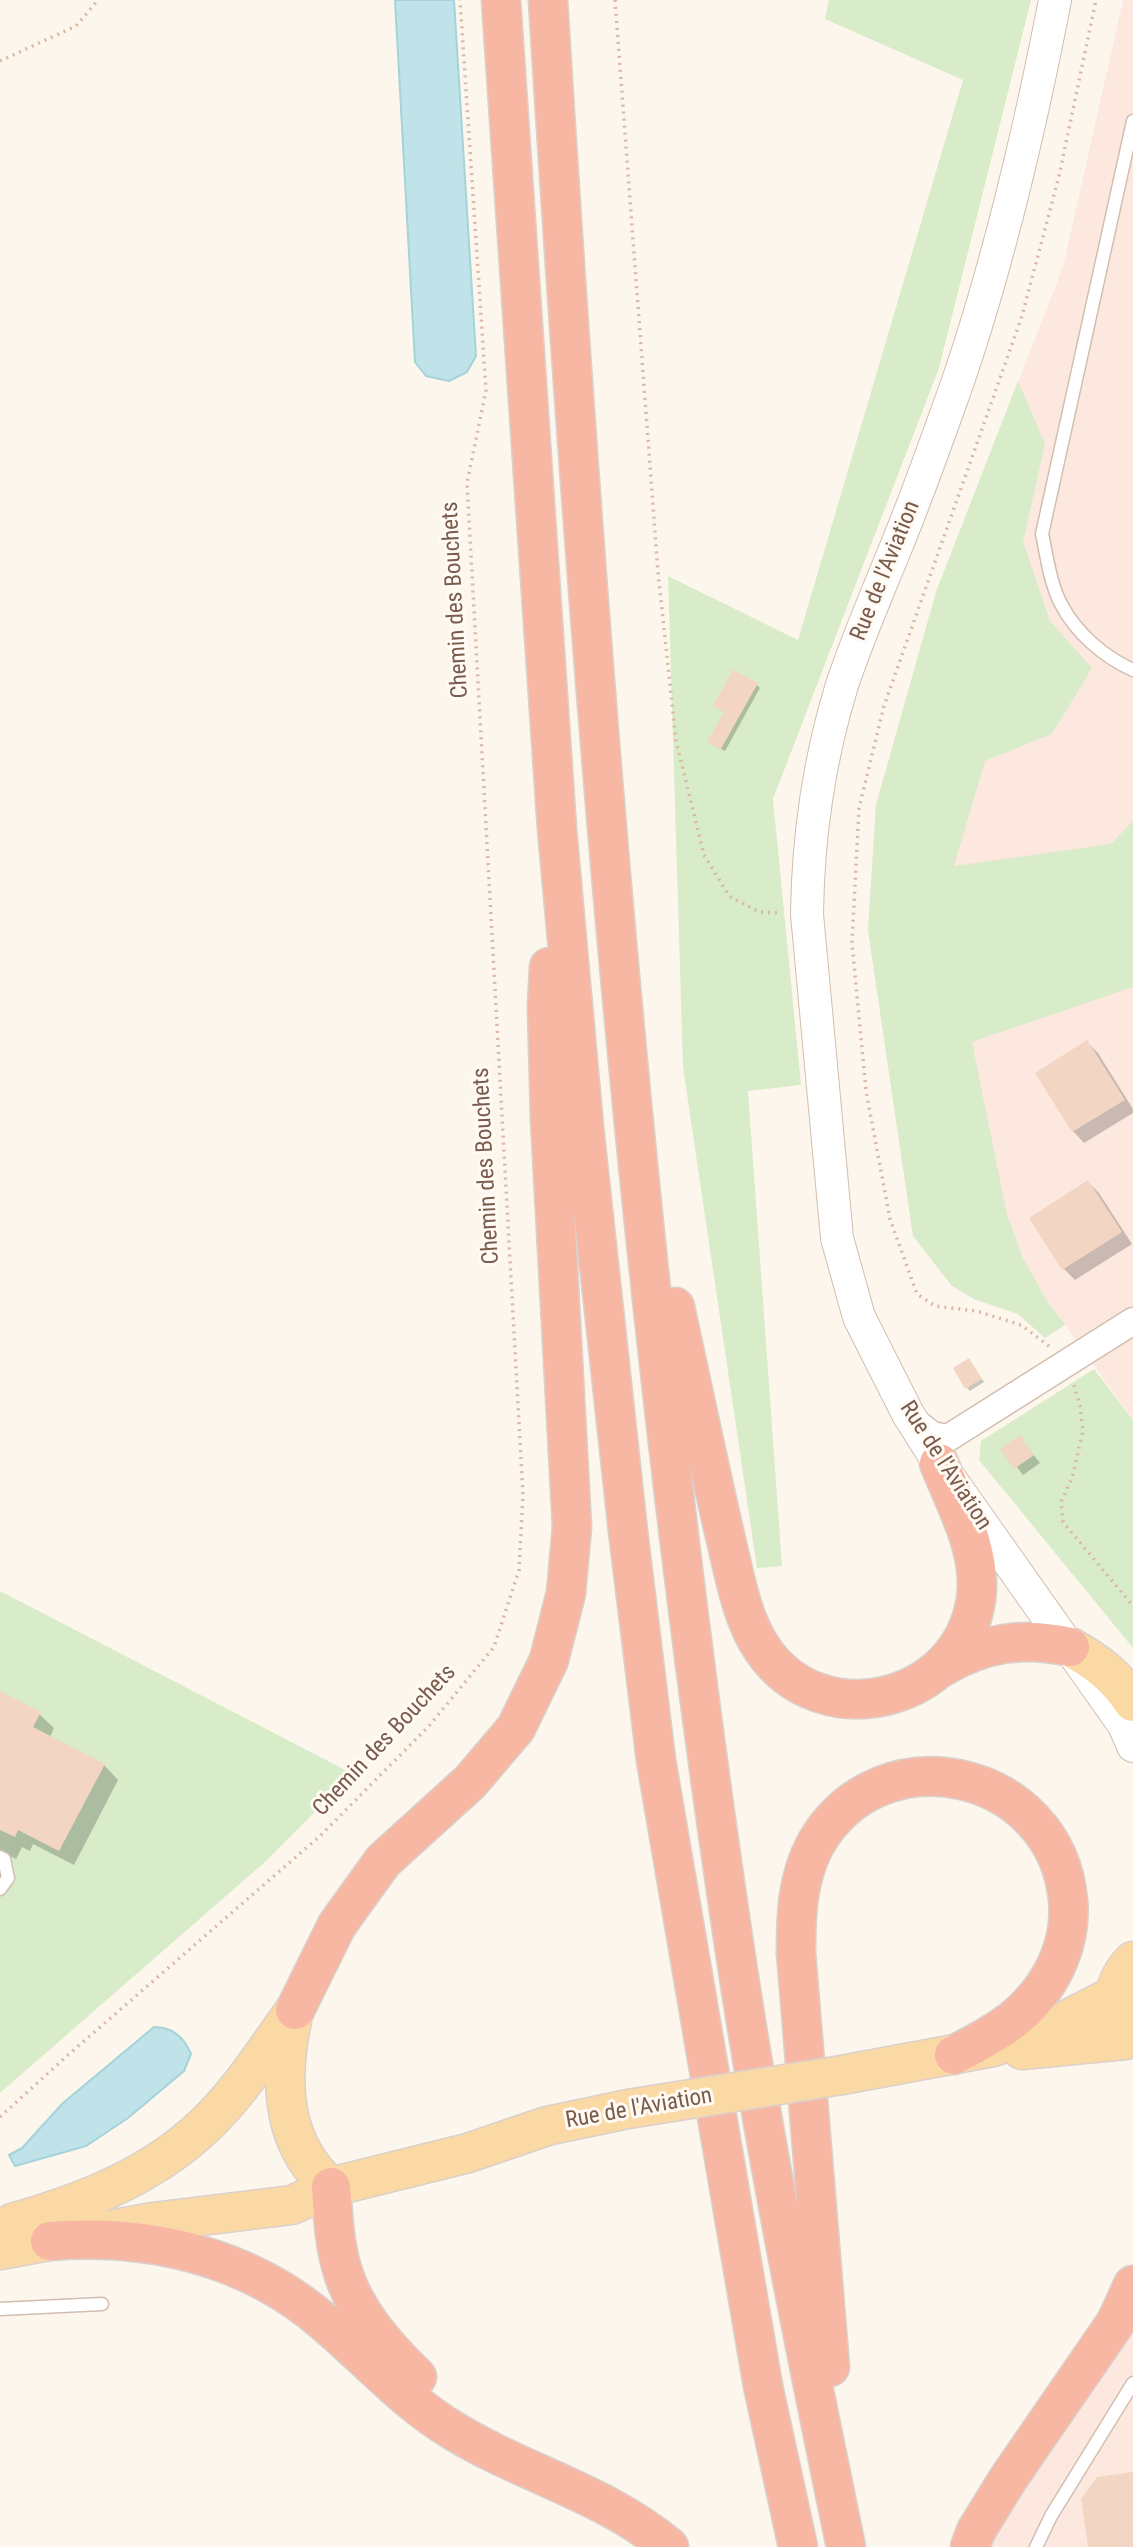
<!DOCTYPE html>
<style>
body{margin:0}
canvas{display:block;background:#fdf6ec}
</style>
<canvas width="1133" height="2547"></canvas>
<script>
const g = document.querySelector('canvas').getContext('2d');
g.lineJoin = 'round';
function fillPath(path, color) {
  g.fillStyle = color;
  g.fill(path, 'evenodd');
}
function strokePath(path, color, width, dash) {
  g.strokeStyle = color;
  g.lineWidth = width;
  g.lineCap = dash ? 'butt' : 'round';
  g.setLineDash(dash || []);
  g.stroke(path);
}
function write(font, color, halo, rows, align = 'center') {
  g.font = font + ' "Roboto Condensed",sans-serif';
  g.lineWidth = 6;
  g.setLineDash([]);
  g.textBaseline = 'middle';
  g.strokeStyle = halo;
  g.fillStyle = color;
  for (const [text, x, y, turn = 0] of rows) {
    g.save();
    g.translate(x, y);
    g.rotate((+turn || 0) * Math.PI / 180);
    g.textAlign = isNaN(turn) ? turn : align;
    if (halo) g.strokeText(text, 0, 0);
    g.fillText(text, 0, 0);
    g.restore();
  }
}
const commercial = new Path2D(`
 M1123 0H1133V1420L1065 1325 1045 1338 1018 1314 974 1299 952 1286 913 1236 868 930 876 805 936 592 1063 267Z
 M1133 2324V2547H989L995 2519Z`);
const green = new Path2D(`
 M829 0H1031L939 368 773 799 801 1085 748 1091 782 1566 757 1568 683 1067 668 576 798 640 963 80 825 19Z
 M1018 381 1045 444 1023 542 1050 621 1092 668 1052 734 985 761 954 866 1111 844 1133 821V987L972 1042 1007 1215 1023 1258 1047 1301 1065 1325 1045 1338 1018 1314 974 1299 952 1286 913 1236 868 930 876 805 936 592Z
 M1094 1369 1133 1420V1648L979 1460 981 1441Z
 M0 1591 353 1774 266 1861 0 2093Z`);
const water = new Path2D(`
 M395 0H454L476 356 467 372 449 381 426 376 415 362Z
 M154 2027C173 2027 184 2037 191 2054L184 2071 128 2118 86 2146 15 2166 9 2155 22 2148 63 2103Z`);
const shadow = new Path2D(`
 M757 685 760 688 725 751 713 745 726 712Z
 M1087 1042 1098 1053 1133 1109V1113L1084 1143 1073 1131 1037 1073Z
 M1088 1182 1099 1193 1132 1244 1075 1280 1064 1269Z
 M969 1360 984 1382 970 1391 967 1388Z
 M1020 1437 1040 1463 1023 1475 1003 1449Z
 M0 1693 39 1714 54 1728 50 1737 104 1765 118 1780 74 1865 33 1844 30 1851 22 1847 16 1859 0 1851Z`);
const building = new Path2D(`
 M733 670 758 683 721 749 707 742 724 712 713 706Z
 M1087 1040 1125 1100 1072 1132 1035 1073Z
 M1088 1180 1122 1232 1062 1270 1029 1218Z
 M969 1358 982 1379 965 1389 953 1368Z
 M1020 1435 1034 1455 1014 1469 1000 1449Z
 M0 1691 41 1712 33 1727 105 1764 59 1851 18 1830 15 1837 0 1830Z
 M1133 2472V2547H1088L1081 2499 1097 2477Z`);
const path = new Path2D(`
 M615 0 658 572 676 741 704 855 729 896 759 912 780 913
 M0 61 76 26 98 0
 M1049 1346 1021 1325 976 1311 935 1306 917 1294 890 1219 866 1091 852 943 859 808 884 706 1022 316 1059 176 1096 0
 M1074 1385 1080 1406 1083 1431 1072 1478 1061 1502 1063 1522 1133 1606
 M0 2117 68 2055 320 1836 429 1726 494 1647 519 1570 523 1495 467 483 486 390 460 0`);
const service = new Path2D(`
 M1133 121 1042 534C1047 557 1050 583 1061 604 1076 633 1104 657 1133 670
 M0 1857 4 1859 8 1878 0 1889
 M0 2309 102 2304
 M1036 2547 1051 2516 1133 2383`);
const minor = new Path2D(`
 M912 1419 932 1435 948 1438 1133 1321`);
const tertiary = new Path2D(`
 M1055 0C1030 129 1000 259 957 384 937 440 917 497 894 552 876 596 857 640 842 685 819 760 808 836 807 914L837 1238 859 1317 908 1414 939 1463 1124 1725 1133 1746`);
const primary = new Path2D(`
 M1070 1647C1097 1662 1116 1676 1133 1702
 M1116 2020C1111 1997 1117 1977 1133 1961
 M292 2021C279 2081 281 2144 331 2187
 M1022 2050 1125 2040
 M842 2075 993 2047 1051 2028 1115 1995
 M12 2223C82 2203 148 2178 202 2128 239 2094 266 2050 295 2010
 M0 2250 153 2222 292 2205 331 2187 468 2153 547 2126 628 2109`);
const motorway = new Path2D(`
 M501 0 557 829 584 1127 628 1531 656 1760 763 2386 798 2547
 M548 0C588 652 638 1304 735 1951 765 2151 805 2349 846 2547
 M675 1307C692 1385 708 1462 726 1540 735 1576 741 1618 763 1650 822 1736 961 1703 976 1599 983 1553 956 1506 939 1463
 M942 1667C983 1643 1023 1636 1070 1647
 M295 2010 337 1925 383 1861 470 1782 516 1728 549 1660 566 1593 572 1527 550 1119 547 1007 549 967
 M331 2187C333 2214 334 2243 342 2269 354 2311 386 2347 417 2377
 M50 2241C148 2233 248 2256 324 2322 367 2358 405 2402 454 2431 524 2474 605 2493 669 2547
 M830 2367 796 1953C796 1916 797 1879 815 1845 880 1729 1056 1769 1068 1900 1072 1941 1054 1981 1025 2009 1005 2029 978 2042 954 2055
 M970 2547 976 2531 1008 2479 1116 2322 1133 2285`);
const primaryBridge = new Path2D(`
 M628 2109 842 2075`);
const streetNames = [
 ["Rue de l'Aviation",886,571,-68],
 ["Chemin des Bouchets",456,600,-93],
 ["Chemin des Bouchets",487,1166,-93],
 ["Rue de l'Aviation",945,1466,57],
 ["Chemin des Bouchets",385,1741,-47],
 ["Rue de l'Aviation",639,2109,-10]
];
fillPath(commercial, '#fde8e0');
fillPath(green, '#d8ecc9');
fillPath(water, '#bfe3e8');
strokePath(water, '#a5d3da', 2);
fillPath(shadow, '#0003');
fillPath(building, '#f3d5c3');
strokePath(service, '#d1beb0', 15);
strokePath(minor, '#d1beb0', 29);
strokePath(tertiary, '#d1beb0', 34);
strokePath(primary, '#dad1cd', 41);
strokePath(motorway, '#dad1cd', 41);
strokePath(path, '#d9b8a5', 3.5, [2, 5]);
strokePath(service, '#fff', 12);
strokePath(minor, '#fff', 26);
strokePath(tertiary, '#fff', 32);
strokePath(primary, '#fbd9a5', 38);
strokePath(motorway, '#f7b7a3', 38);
strokePath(primaryBridge, '#dad1cd', 41, []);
strokePath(primaryBridge, '#fbd9a5', 38);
write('23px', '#7a5c4d', '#fffaf3', streetNames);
</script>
